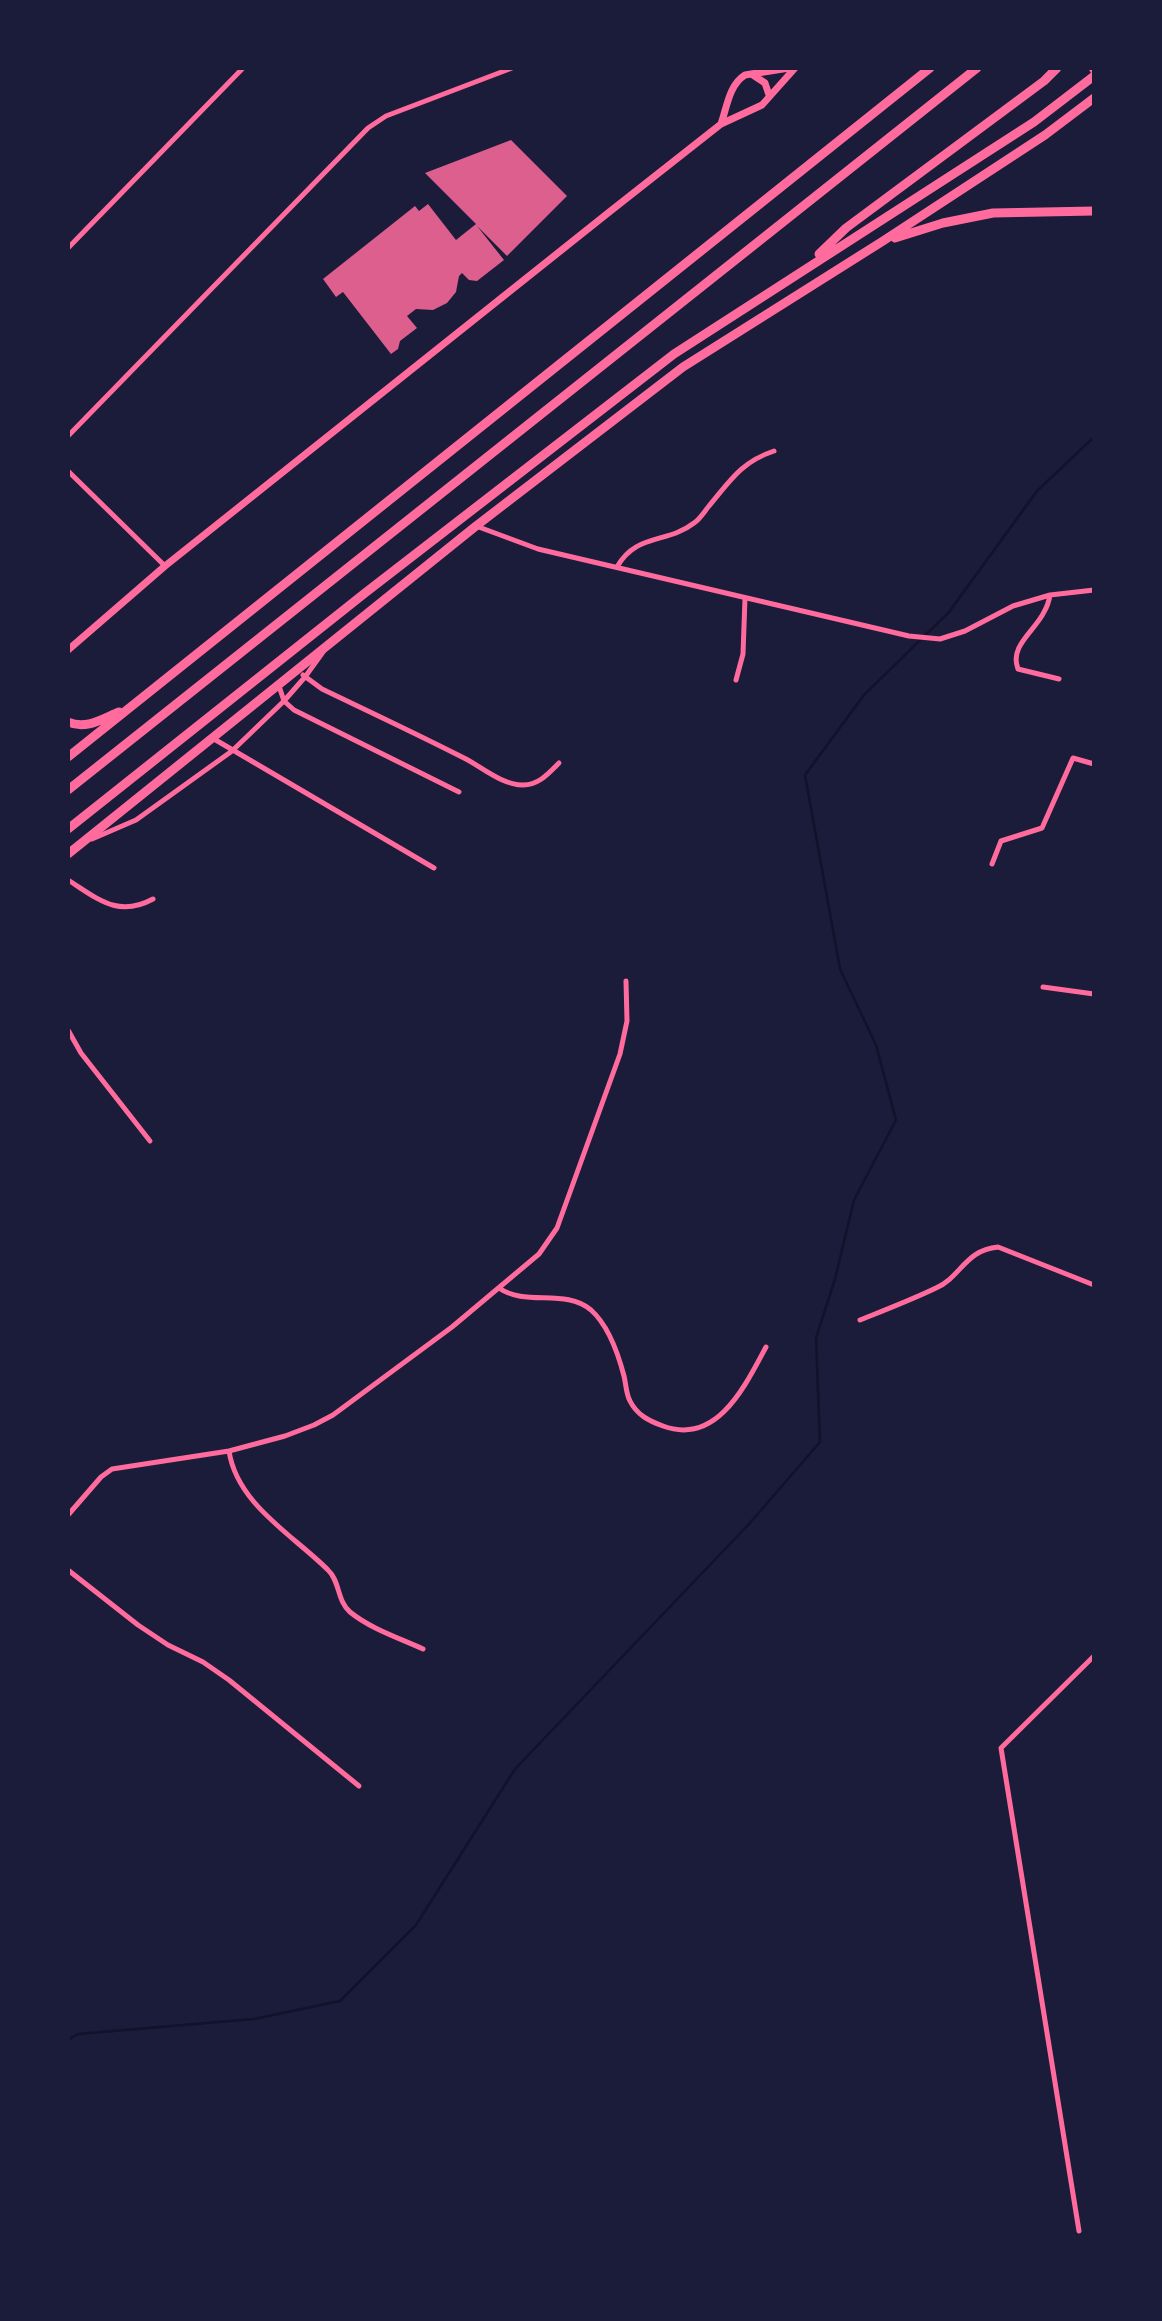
<!DOCTYPE html>
<style>
body{margin:0}
#map{position:relative;width:1162px;height:2321px;overflow:hidden;background:#1b1b3a;font-family:"Source Sans 3",sans-serif}
canvas{display:block}
.frame{position:absolute;inset:0;border:70px solid #1b1b3a;pointer-events:none}
</style>
<div id="map">
<canvas width="1162" height="2321"></canvas>
<div class="frame"></div>
</div>
<script>
const g = document.querySelector('canvas').getContext('2d');
g.lineJoin = 'round';
function strokePath(path, color, width, dash) {
  g.strokeStyle = color;
  g.lineWidth = width;
  g.lineCap = dash ? 'butt' : 'round';
  g.setLineDash(dash || []);
  g.stroke(path);
}
function fillPath(path, color) {
  g.fillStyle = color;
  g.fill(path, 'evenodd');
}
const stream = new Path2D(`
 M68 2040 78 2034 254 2019 340 2001 416 1925 515 1769 749 1524 820 1442 816 1338 835 1279 854 1200 896 1120 876 1045 840 969 805 775 864 695 949 612 1037 491 1094 437`);
const building = new Path2D(`
 M511 140 567 196 507 256 477 226 504 260 477 281 469 280 462 273 459 276 456 292 447 303 433 310 416 309 407 316 417 328 400 341 398 349 391 354 343 292 336 297 323 279 415 206 419 211 428 204 456 240 476 224 425 173Z`);
const minor = new Path2D(`
 M68 248 243 68
 M68 436 368 128 386 116 512 68
 M68 471 165 566
 M476 526 538 549 909 636 940 639 965 631 1013 606 1050 595 1094 590
 M617 567C636 533 667 544 694 523 700 519 704 512 709 506 730 481 741 462 774 451
 M1050 595C1049 601 1047 607 1044 612 1035 631 1009 646 1018 669L1059 679
 M303 675 322 689C370 712 417 734 464 758 482 767 502 785 523 785 539 785 549 773 559 763
 M736 680 743 654 745 598
 M279 686 284 701 294 710 459 792
 M214 739 434 868
 M92 839 136 820 232 751 284 701 305 677 323 652
 M992 864 1001 841 1042 828 1073 758 1094 764
 M68 880C98 899 118 918 153 899
 M1043 987 1094 994
 M68 1030 81 1053 150 1141
 M499 1288C526 1307 565 1288 591 1310 609 1326 618 1353 624 1376 626 1384 626 1394 630 1401 637 1415 649 1421 663 1426 717 1446 745 1386 766 1347
 M860 1320C885 1310 911 1300 936 1288 961 1277 965 1250 998 1247L1094 1285
 M229 1451C237 1504 293 1535 328 1570 340 1581 337 1601 350 1612 371 1629 399 1638 423 1649
 M68 1515 101 1477 112 1469 229 1451 285 1436 314 1425 333 1415 452 1327 539 1254 557 1228 620 1054 627 1021 626 981
 M68 1570 138 1625 168 1645 203 1662 229 1680 359 1786
 M1079 2231 1001 1748 1094 1656`);
const tertiary = new Path2D(`
 M1092 68 1094 71
 M753 75 765 83 769 95
 M721 124C727 107 729 85 745 75L789 68
 M68 650 165 566 608 213 721 124 762 105 795 68`);
const primary = new Path2D(`
 M895 238 943 223 993 213 1094 211
 M819 254 846 228 1044 81 1057 68
 M68 829 365 593 674 354 1034 122 1094 76
 M68 854 476 526 683 367 883 241 1045 135 1094 98`);
const trunk = new Path2D(`
 M68 722C86 730 102 719 119 712
 M68 757 930 68
 M68 790 977 68`);
strokePath(stream, '#12122b', 2.5);
fillPath(building, '#dd5f8e');
strokePath(minor, '#ff6b9d', 5);
strokePath(tertiary, '#ff6b9d', 7);
strokePath(primary, '#ff6b9d', 9);
strokePath(trunk, '#ff6b9d', 9);
</script>
